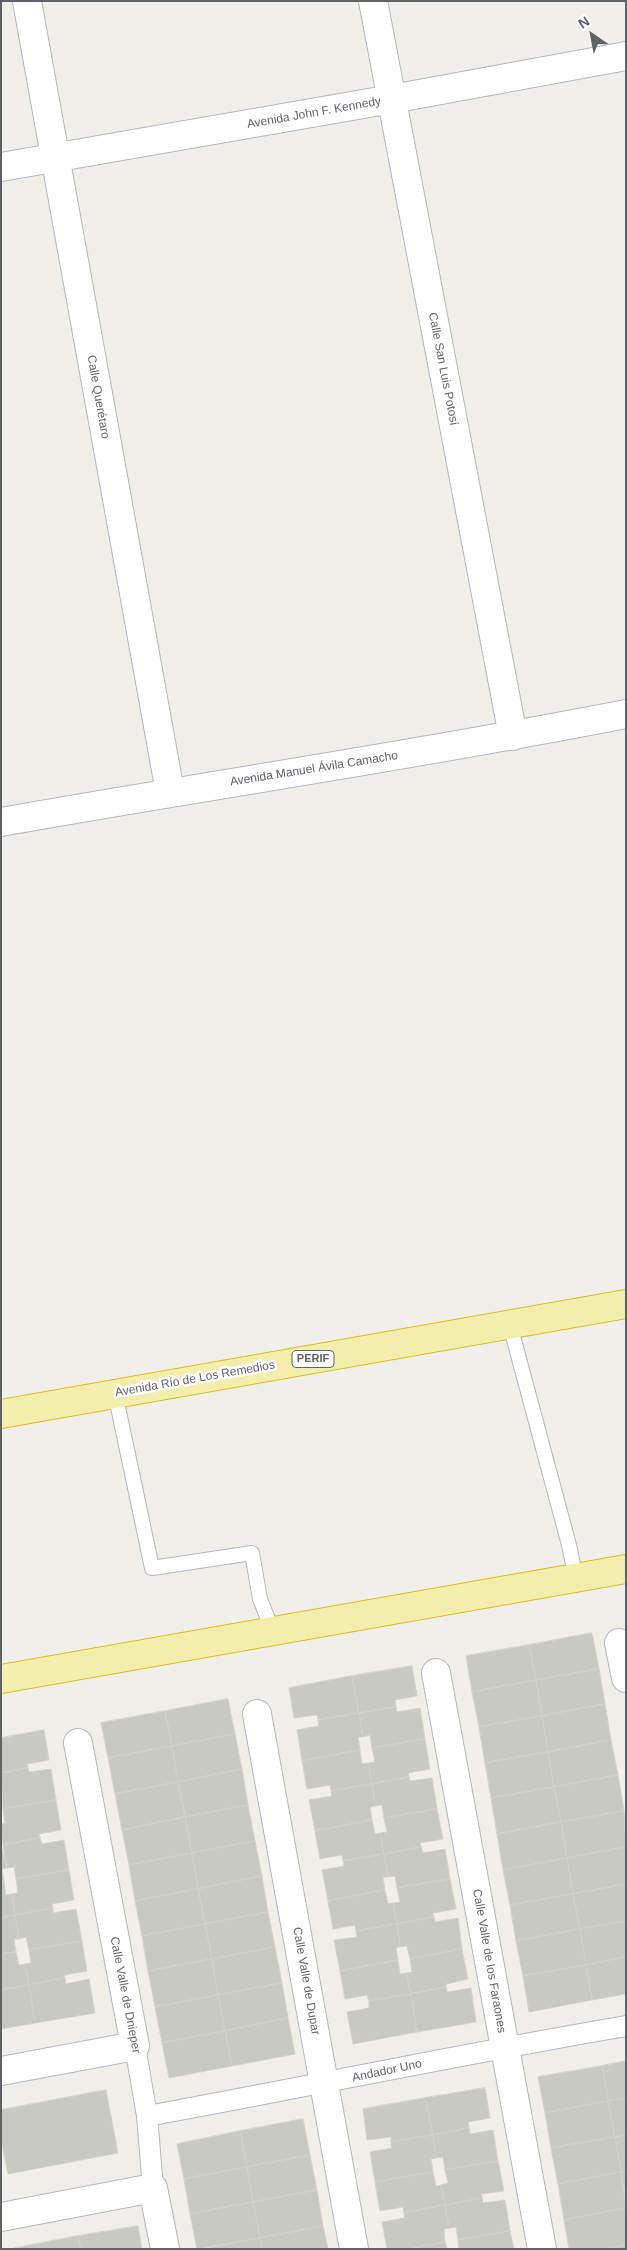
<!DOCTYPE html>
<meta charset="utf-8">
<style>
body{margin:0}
#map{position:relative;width:627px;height:2250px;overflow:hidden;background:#f0efe9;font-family:Arial,sans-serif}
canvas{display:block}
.frame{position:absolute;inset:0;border:2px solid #606267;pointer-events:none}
.north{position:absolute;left:567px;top:10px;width:50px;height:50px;-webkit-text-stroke:4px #fff;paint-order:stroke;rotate:327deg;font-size:14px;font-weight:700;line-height:20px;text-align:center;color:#606267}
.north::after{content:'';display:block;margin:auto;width:18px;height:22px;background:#606267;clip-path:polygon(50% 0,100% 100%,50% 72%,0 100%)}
</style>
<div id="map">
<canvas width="627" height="2250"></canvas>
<div class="frame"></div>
<div class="north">N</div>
</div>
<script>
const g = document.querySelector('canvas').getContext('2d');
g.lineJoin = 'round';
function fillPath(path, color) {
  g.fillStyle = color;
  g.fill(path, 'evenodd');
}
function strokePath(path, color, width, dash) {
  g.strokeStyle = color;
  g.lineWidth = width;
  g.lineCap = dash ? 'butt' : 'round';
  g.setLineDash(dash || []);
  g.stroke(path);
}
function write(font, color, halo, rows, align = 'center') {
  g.font = font + ' Arial,sans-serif';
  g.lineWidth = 5;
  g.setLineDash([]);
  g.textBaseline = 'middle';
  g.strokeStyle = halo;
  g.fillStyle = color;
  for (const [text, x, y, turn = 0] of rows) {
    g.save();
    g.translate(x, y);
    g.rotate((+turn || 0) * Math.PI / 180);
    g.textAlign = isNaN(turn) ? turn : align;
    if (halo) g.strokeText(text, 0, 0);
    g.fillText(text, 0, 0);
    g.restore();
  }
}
const building = new Path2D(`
 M592 1633 599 1669 536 1680 529 1645Z
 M529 1645 536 1680 472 1692 466 1656Z
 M412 1666 417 1696 395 1700 396 1707 359 1713 352 1676Z
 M599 1669 605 1704 542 1716 536 1680Z
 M352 1676 359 1713 318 1720 317 1715 294 1718 289 1688Z
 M536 1680 542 1716 479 1727 472 1692Z
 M228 1699 235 1734 172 1746 165 1711Z
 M605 1704 611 1740 548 1752 542 1716Z
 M396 1707 397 1712 420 1708 425 1739 372 1748 370 1735 363 1737 359 1713Z
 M165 1711 172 1746 108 1758 101 1723Z
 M359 1713 363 1737H358L360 1750 302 1761 297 1730 319 1726 318 1720Z
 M542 1716 548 1752 485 1763 479 1727Z
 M44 1730 49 1760 27 1764 28 1768 1 1773V1738Z
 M235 1734 242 1769 178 1782 172 1746Z
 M425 1739 430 1769 408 1773 409 1777 372 1784 368 1763 375 1762 372 1748Z
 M611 1740 618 1775 554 1787 548 1752Z
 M172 1746 178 1782 115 1794 108 1758Z
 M360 1750 362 1764 368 1763 372 1784 331 1791 330 1785 307 1789 302 1761Z
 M548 1752 554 1787 491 1798 485 1763Z
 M28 1768 29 1772 51 1769 56 1800 3 1809 1 1773Z
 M242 1769 248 1805 185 1817 178 1782Z
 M618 1775 624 1811 561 1822 554 1787Z
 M409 1777 410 1781 432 1778 437 1809 384 1818 382 1805 375 1806 372 1784Z
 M178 1782 185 1817 122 1830 115 1794Z
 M372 1784 375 1806 370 1807 372 1820 315 1831 309 1800 332 1796 331 1791Z
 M554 1787 561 1822 497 1834 491 1798Z
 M56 1800 61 1830 39 1834 40 1838 3 1845 1 1824 5 1823 3 1809Z
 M248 1805 255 1841 192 1853 185 1817Z
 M437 1809 443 1839 420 1843 421 1847 384 1854 380 1833 387 1832 384 1818Z
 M624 1811 626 1847 567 1858 561 1822Z
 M185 1817 192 1853 129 1865 122 1830Z
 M372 1820 375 1834 380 1833 384 1854 343 1861 342 1855 320 1859 315 1831Z
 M561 1822 567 1858 503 1870 497 1834Z
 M40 1838 42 1844 64 1840 69 1870 16 1879 14 1867 7 1868 3 1845Z
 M255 1841 262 1876 198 1889 192 1853Z
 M1 1845 7 1868 2 1869 4 1882H1Z
 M421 1847 423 1853 445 1849 450 1879 397 1888 395 1876 388 1877 384 1854Z
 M626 1847V1884L573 1894 567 1858Z
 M192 1853 198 1889 135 1901 129 1865Z
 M384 1854 388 1877H383L385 1890 328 1901 322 1870 344 1866 343 1861Z
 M567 1858 573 1894 510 1905 503 1870Z
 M69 1870 74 1900 52 1904 53 1908 15 1915 12 1894 18 1893 16 1879Z
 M262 1876 268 1912 205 1924 198 1889Z
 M450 1879 456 1909 433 1913 434 1917 397 1924 393 1903 400 1902 397 1888Z
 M1 1882H4L6 1895 12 1894 15 1915 1 1918Z
 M626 1884V1921L580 1929 573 1894Z
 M198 1889 205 1924 142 1936 135 1901Z
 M385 1890 388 1904 393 1903 397 1924 356 1931 355 1925 333 1929 328 1901Z
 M573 1894 580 1929 516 1941 510 1905Z
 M53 1908V1913L76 1909 82 1941 29 1950 26 1937 19 1939 15 1915Z
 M268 1912 275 1947 212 1959 205 1924Z
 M15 1915 19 1939H14L16 1952 1 1954V1918Z
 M434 1917 435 1922 458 1918 462 1949 410 1959 407 1946 400 1947 397 1924Z
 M626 1921V1957L586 1965 580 1929Z
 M205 1924 212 1959 148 1971 142 1936Z
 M397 1924 400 1947 396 1948 398 1960 340 1971 334 1940 357 1937 356 1931Z
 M580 1929 586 1965 523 1976 516 1941Z
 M82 1941 87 1971 64 1975 65 1978 29 1985 25 1964 31 1963 29 1950Z
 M275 1947 282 1983 218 1995 212 1959Z
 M462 1949 468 1979 446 1984V1987L411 1994 406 1973 412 1972 410 1959Z
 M16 1952 19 1965 25 1964 29 1985 1 1990V1954Z
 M626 1957V1994L592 2000 586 1965Z
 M212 1959 218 1995 155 2007 148 1971Z
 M398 1960 400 1974 406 1973 411 1994 369 2001 367 1995 345 1999 340 1971Z
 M586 1965 592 2000 529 2012 523 1976Z
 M65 1978 66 1984 89 1979 95 2013 35 2023 29 1985Z
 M282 1983 288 2018 225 2031 218 1995Z
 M29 1985 35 2023 1 2029V1990Z
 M446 1987 447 1992 471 1988 476 2022 417 2032 411 1994Z
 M411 1994 417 2032 353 2044 347 2012 369 2008V2001Z
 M218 1995 225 2031 162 2043 155 2007Z
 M288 2018 295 2054 232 2066 225 2031Z
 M225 2031 232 2066 169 2078 162 2043Z
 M626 2061V2098L608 2101 602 2066Z
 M602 2066 608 2101 545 2113 538 2077Z
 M485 2088 490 2118 468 2122 469 2128 433 2135 425 2098Z
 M106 2090 118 2153 8 2174 1 2140V2110Z
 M425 2098 433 2135 391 2142V2137L367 2140 363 2109Z
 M626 2098V2135L615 2137 608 2101Z
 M608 2101 615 2137 551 2148 545 2113Z
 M303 2119 310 2155 247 2167 240 2131Z
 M469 2128 470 2134 493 2130 498 2161 445 2170 443 2157 436 2158 433 2135Z
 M240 2131 247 2167 184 2179 177 2144Z
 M433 2135 436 2158 431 2159 433 2172 375 2182 370 2152 392 2148 391 2142Z
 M626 2135V2172H621L615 2137Z
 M615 2137 621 2172 558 2184 551 2148Z
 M310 2155 317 2190 253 2202 247 2167Z
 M498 2161 504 2191 481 2194 482 2198 445 2205 441 2185 448 2183 445 2170Z
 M247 2167 253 2202 190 2214 184 2179Z
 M433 2172 436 2186 441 2185 445 2205 404 2213 403 2207 380 2211 375 2182Z
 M621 2172 626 2208 564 2220 558 2184Z
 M621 2172H626V2200Z
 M317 2190 323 2226 260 2238 253 2202Z
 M482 2198 483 2203 505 2200 510 2231 458 2240 456 2227 449 2228 445 2205Z
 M253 2202 260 2238 197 2249 190 2214Z
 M445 2205 449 2228 444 2229 445 2242 408 2249H387L382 2222 405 2218 404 2213Z
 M626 2208V2245L605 2249H569L564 2220Z
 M138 2226 142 2249H81L78 2236Z
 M323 2226 328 2249H262L260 2238Z
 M510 2231 514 2249H459L458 2240Z
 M78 2236 81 2249H15V2248Z
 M260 2238 262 2249H202Z
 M445 2242 447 2249H408Z
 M626 2245V2249H605Z`);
const service = new Path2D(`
 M510 1325 569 1545 576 1579
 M115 1393 152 1568 252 1553 260 1599 273 1632`);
const pedestrian = new Path2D(`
 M135 2046 147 2116 153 2188
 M147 2116C307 2087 466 2053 626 2026`);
const minor = new Path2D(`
 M27 1 170 792
 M373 1 513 736
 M1 167 392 99 626 56
 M619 1643 626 1678
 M436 1673 542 2249
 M257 1714 354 2249
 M1 2071 135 2046 78 1743
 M1 2217 153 2188 165 2249`);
const tertiary = new Path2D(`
 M1 822C209 785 418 755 626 714`);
const trunk = new Path2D(`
 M1 1414 626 1304
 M1 1679 626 1569`);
const shields = [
 [313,1359,42]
];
const shieldNames = [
 ["PERIF",313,1359]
];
const streetNames = [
 ["Avenida John F. Kennedy",314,113,-10],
 ["Calle San Luis Potosí",443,369,79],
 ["Calle Querétaro",98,397,80],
 ["Avenida Manuel Ávila Camacho",314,769,-9],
 ["Avenida Río de Los Remedios",195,1379,-10],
 ["Calle Valle de los Faraones",489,1961,80],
 ["Calle Valle de Dupar",306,1981,80],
 ["Calle Valle de Dnieper",125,1995,79],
 ["Andador Uno",387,2071,-12]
];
fillPath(building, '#c9c9c3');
strokePath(building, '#d4d2c8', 1);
strokePath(service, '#b5b7bb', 16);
strokePath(pedestrian, '#b5b7bb', 22);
strokePath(minor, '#b5b7bb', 30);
strokePath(tertiary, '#b5b7bb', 30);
strokePath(trunk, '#ddbb1c', 30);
strokePath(service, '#fff', 14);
strokePath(pedestrian, '#fff', 20);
strokePath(minor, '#fff', 28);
strokePath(tertiary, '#fff', 28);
strokePath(trunk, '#f4eeac', 28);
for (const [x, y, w] of shields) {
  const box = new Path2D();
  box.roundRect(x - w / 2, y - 8.5, w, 17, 4);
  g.fillStyle = '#fff';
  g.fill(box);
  strokePath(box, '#606267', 1);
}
write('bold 11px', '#606267', null, shieldNames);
write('12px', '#606267', '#fff', streetNames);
</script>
